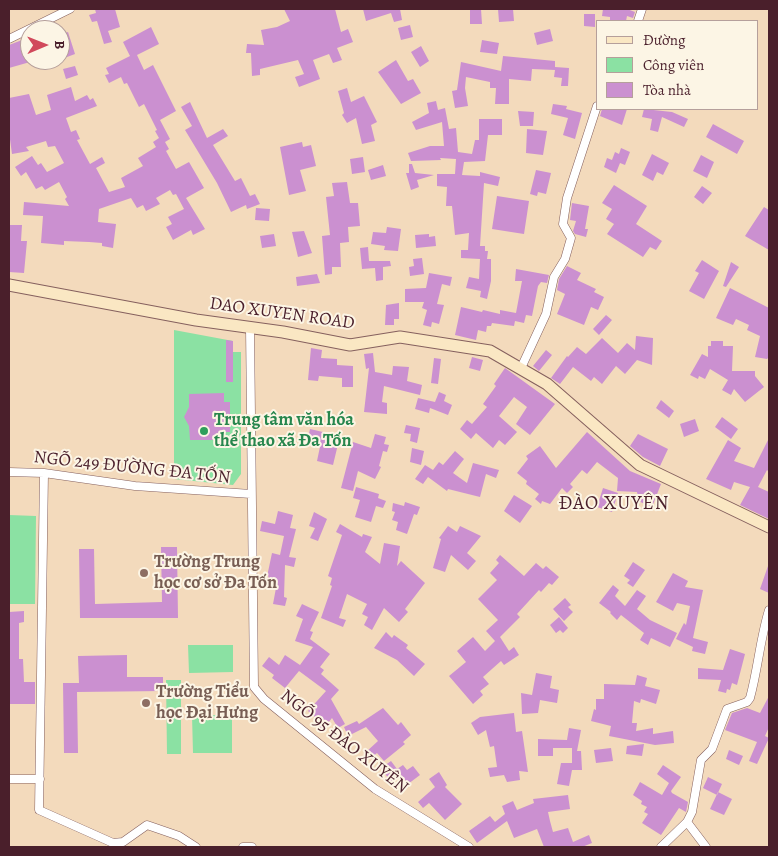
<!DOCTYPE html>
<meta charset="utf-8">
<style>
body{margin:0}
#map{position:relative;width:778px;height:856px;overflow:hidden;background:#f3dabc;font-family:Alegreya,serif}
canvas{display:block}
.frame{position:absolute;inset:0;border:10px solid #4a1f2b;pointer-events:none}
.legend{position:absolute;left:596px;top:20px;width:162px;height:90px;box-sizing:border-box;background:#fcf5e5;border:1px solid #b59f9b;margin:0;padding:6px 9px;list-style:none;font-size:15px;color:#4a1f2b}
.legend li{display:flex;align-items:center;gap:10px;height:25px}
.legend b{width:25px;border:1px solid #b59f9b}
.north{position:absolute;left:20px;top:20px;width:50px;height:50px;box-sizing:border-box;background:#fcf5e5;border:1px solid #b59f9b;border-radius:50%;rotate:89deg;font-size:14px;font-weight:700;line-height:20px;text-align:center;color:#4a1f2b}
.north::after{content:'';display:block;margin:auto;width:18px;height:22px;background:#d1495b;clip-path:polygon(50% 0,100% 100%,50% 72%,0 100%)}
</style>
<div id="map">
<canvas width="778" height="856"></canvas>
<div class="frame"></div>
<ul class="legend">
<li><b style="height:6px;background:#fae7c3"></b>Đường</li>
<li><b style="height:14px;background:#8be1a3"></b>Công viên</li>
<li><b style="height:14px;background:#cb90d0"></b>Tòa nhà</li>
</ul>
<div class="north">B</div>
</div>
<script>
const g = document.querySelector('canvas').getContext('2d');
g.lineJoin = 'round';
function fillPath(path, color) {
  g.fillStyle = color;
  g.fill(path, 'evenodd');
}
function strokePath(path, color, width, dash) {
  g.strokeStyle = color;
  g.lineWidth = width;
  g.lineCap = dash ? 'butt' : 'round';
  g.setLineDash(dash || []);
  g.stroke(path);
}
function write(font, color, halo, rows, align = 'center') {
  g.font = font + ' Alegreya,serif';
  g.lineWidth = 4;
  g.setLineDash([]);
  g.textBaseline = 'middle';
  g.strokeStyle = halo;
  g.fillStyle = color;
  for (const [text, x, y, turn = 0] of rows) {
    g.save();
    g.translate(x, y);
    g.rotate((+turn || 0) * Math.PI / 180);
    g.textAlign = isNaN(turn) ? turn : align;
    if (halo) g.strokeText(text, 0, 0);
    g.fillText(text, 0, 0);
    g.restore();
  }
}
const green = new Path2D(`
 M174 330 233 341V352H241V474L233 485 174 479Z
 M9 515 36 516 35 604H9Z
 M188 645H233V672L189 673Z
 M166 680H181V754H167Z
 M192 715H232V753H193Z`);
const building = new Path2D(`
 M95 9H115L120 27 108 31 112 42 104 44 97 21 92 22 89 15 96 13Z
 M284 9H335L341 32 348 29 353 42 337 48 342 60 333 63 329 54 313 60 320 79 299 87 295 77 304 74 298 60 260 69V75L252 76 251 53H246L247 44 264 45 261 30 277 27 290 21Z
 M363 9H400L402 20 394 22 391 13 366 21Z
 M470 9H481L482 24H470Z
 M498 9H513L514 21 499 22Z
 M603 9H627L635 12 633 18 627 16 626 21H610V17L602 16Z
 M584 14H595V27L584 26Z
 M410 25 413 37 401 40 398 28Z
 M151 27 159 44 137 55 144 70 153 65 176 111 160 120 170 139 165 142 169 149 166 151 176 169 189 162 204 188 186 198 205 229 193 235 191 230 173 240 166 227 172 224 168 217 184 209 176 194 173 195 170 190 156 198 160 204 146 211 143 205 137 208 131 198 99 209 98 222 116 224 113 248 102 246V243L89 242 64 241V245L41 243 43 216 23 215 24 202 69 206 65 199 67 197 59 182 45 190 42 186 36 189 26 172 21 176 15 167 32 156 38 165 41 163 47 172 64 163 55 146 48 147 46 141 26 147 29 151 12 154 9 132V98L29 94 36 115 51 110 47 95 71 87 75 101 87 95 90 100 93 98 97 106 66 118 71 132 76 130 80 139 77 140 90 164 102 157 105 163 96 168 109 192 125 187 121 178 143 166 138 158 156 147 153 142 159 138 155 131 157 130 144 104 139 107 127 83 124 84 121 77 109 83 105 75 109 74 106 68 130 56 123 42Z
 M550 29 553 41 537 45 534 33Z
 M68 32 75 54 67 57 60 35Z
 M30 37V62L9 68V45Z
 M482 40 499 43 497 54 480 52Z
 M421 46 429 61 420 67 411 52Z
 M503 56 555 61V67L569 68 568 86H561L562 78 554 77 555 70 532 69 531 81 509 79V104H495L496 88H490V82L466 77 465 88 468 106 455 108 452 91 457 90 461 62 501 71Z
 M396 60 408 81 413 79 421 93 401 104 378 72Z
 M75 66 78 75 66 79 63 69Z
 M347 88 351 102 364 96 377 122 371 125 375 141 362 144 356 118 347 123 342 115 344 113 338 91Z
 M436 101 438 110 445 108 449 129 456 128 458 152 472 154 475 140H479V119H502V135H488L485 161 464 162 462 175 480 176V172L500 177 498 186 484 183 480 246H485V251H488L487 259H491V281L487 299 480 297 481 291 466 288 469 277 479 279 480 259 461 258V250H468L469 233 455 235 452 206H446L447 187 437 186V174H455L456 159 440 158 441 160 411 161 408 153 430 146H444L442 122 416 130 412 122 429 113 427 103Z
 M190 102 207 138 223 129 228 136 213 145 235 181 241 178 250 196 255 194 260 204 247 209 246 205 231 212 217 183 185 130 192 126 181 107Z
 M553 104 567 106 566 109 582 113 575 139 563 135 568 118 551 114Z
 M602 109H627L622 125 600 116Z
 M644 109 672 112 688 119 684 127 662 117 658 132 650 130 652 119 642 117Z
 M518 111 534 112 533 126H520Z
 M713 124 744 141 737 154 706 137Z
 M527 129 547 131 543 155 526 153Z
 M302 142 303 147 311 145 316 166 300 170 306 191 289 195 280 147Z
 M621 148 630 152 625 165 620 163 616 173 604 167 607 158 612 160 615 152 619 154Z
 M652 154 669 163 663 175 657 172 653 181 642 175Z
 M701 155 714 162 707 178 693 171Z
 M363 157 365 172 352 174 350 159Z
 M409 164H412L415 173 434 175 417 180 419 187 411 190 406 173H409Z
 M383 165 386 176 371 180 368 170Z
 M536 170 551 173 546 194 538 192 537 196 530 194Z
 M347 182 350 203H358L360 226 348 227 349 242 340 243 341 267H332V274L325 275 322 236 330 235 326 197 334 196 332 183Z
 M614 185 647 206 636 224 662 241 656 250 650 247 643 257 607 234 614 224 606 219 612 209 602 203Z
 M702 186 712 193 703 204 694 197Z
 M497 196 529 201 524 234 492 229Z
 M572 203 589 206 585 229H588L586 237 575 234 573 231 576 221 570 220Z
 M764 207 769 210V250L745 236Z
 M256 208 270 209 269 221 255 220Z
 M9 225H22L21 241H27L24 273 9 272Z
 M387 227 401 229 398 251 384 250 385 246 371 244 373 232 386 233Z
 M304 231 312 253 298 257 292 232Z
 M274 234 276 246 262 248 260 236Z
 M429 234V237L435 236 436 246 416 248 415 235Z
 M368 247 369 261H390L391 266 383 267V280L376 281 375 268 362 269 360 248Z
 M422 258 424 274 410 276 409 267 414 266 413 259Z
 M702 260 719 271 704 299 689 291 699 273 695 271Z
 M731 262 739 267 726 287 723 286Z
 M567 266 581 273 577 280 596 289 594 292 604 297 598 310 591 307 584 325 557 314 565 294 557 290 559 279Z
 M516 269 549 275 547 283 541 282 538 286 532 316 526 315 524 323 515 321 514 326 492 323 491 326H487L486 332 478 330 476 340 455 335 461 307 482 312 483 310 500 314V310L516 313 522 281H515Z
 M429 273 452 277 450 286 442 284 437 304 444 305 439 324 432 322 431 327 423 325 427 310 422 308 424 302H405V289L426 288Z
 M317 274 320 283 297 286 296 277Z
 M730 288 769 308V357L767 359 755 357 760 336 747 330 749 325 736 319 733 325 716 318Z
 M399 303V319H394V325H385L386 305Z
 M606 315 612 320 599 335 593 329Z
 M636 336 653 338 652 365 637 360 625 374 616 366 602 384 594 377 591 381 573 367 560 384 551 378 567 356 568 357 577 347 586 354 602 338 618 353 627 343 635 350Z
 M226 340 233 341V382H226Z
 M711 341H723V346H733L732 371H755V376L764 387 745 402 734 389 731 395 722 390 728 380 710 369 705 379 699 376 698 379 690 375 702 354 708 357V346H711Z
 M311 348 322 350 321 358 337 359V365L353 366V387H342V378L319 376 318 381 308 380Z
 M546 350 552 355 539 371 533 366Z
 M373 353 375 372 392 375 393 366 409 367 407 381 422 385 420 395 384 386 382 402 387 403V414L364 412 369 368 366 369 364 354Z
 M472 357 483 360 480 371 469 368Z
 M434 358 441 359 438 384 431 383Z
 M505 368 555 404 530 435 516 424 527 407 514 397 499 416 517 432 505 445 499 440 493 448 476 433 471 439 460 429 467 420 472 424 487 407 483 404 496 386 494 384Z
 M439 392 446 395 444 401 452 405 448 415 430 408 429 413 415 409 418 398 435 402Z
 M224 393V402H230V432H224V440H190L189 426 184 417 189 407V394Z
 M661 400 674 411 669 418 656 408Z
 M722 417 738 429 731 439 715 427Z
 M695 419 699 431 684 437 680 424Z
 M406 425 420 428 417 443 410 441 411 434 404 433Z
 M310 429 340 436 333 465 317 461 321 442 308 438Z
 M587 432 630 471 661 484 652 507 638 501 637 492 617 491 618 478 597 462 587 474 582 470 570 484 573 487 567 493 562 488 550 504 542 501 541 504 535 499 539 494 526 484 527 481 517 473 528 459 526 456 540 446 556 468Z
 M375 434 386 437 384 444 389 445 387 452 383 451 379 466 381 467 375 479 358 471 353 491 341 488 353 442 371 448Z
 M638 434 668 449 660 466 643 457 630 446Z
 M769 438V472L767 470 758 487 769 492V519L740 505 750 487 734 482 731 490 706 479 728 440 741 448 734 461 754 468Z
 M412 448 424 451 421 465 410 462Z
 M455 451 464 459 453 473 467 483 473 463 499 470 496 478 486 474 480 497 448 489 447 491 428 477 423 484 415 479 425 465 433 470 439 462 443 465Z
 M356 487 379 494 378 498 386 501 383 508 376 506 371 522 355 517 360 500 353 498Z
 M603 488 618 493 612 512 597 507Z
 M514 495 532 506 520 523 504 511Z
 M405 502 420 507 417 515 414 514 407 534 396 530 398 522 392 520 395 512 392 511 393 503 404 506Z
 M278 511 293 515 290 528 296 529 289 557 296 558 294 567 285 565 284 597 287 598 285 606 273 604 276 588 269 587 268 572 272 553 280 555 284 536 260 531 262 521 275 524Z
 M314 512 327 519 318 541 310 538 315 528 309 526Z
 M340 524 362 537 363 534 372 537 365 552 380 564 384 543 400 546 397 566 401 561 425 583 405 609 408 612 399 622 384 608 372 630 364 625 368 617 362 614 367 604 347 594 339 618 346 620 343 627 321 618 332 586 330 585 332 578 328 576 342 535 336 532Z
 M448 526 457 532 460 526 481 536 467 553 476 561 468 570 451 555 445 572 433 568 441 539 439 538Z
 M161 547H177L178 618H80L79 549H94L95 604 162 602Z
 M500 555 524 576 536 563 543 569 546 566 559 577 552 585 549 583 541 592 539 590 517 614 520 617 500 637 509 651 514 647 519 655 504 665 501 661 483 677 489 684 480 691 483 695 473 704 449 676 466 662 457 651 473 637 485 651 495 641 486 631 498 620 478 599 497 580 490 573 499 563 496 560Z
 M633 562 645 570 633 587 627 583 630 580 624 576Z
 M768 566H769V593L760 589Z
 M673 573 688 581 685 587 703 590 693 638 708 642 705 654 692 651 693 647 676 639 684 623 686 625 690 606 677 603 673 611 656 602Z
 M613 585 619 590 615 596 625 606 637 590 646 596 637 609 650 620 677 633 670 647 651 638 648 645 640 640 644 633 621 615 617 620 610 613 611 612 599 603Z
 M565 598 571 605 568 607 573 612 564 621 553 609Z
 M302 604 319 612 310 631 313 632 310 639 330 654 320 667 324 670 321 674 339 690 331 699 345 724 338 728 332 718 322 731 313 724 317 719 308 711 326 691 299 671 285 688 272 678 274 675 262 666 269 657 279 665 285 655 300 665 313 647 295 641 303 619 296 616Z
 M24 611V622L19 623V659H23L24 682H35V704H9V612Z
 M559 617 568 628 563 633 560 630 556 633 550 625Z
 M386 632 392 638 394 635 408 645 406 648 425 664 414 676 397 660 374 648Z
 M730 649 745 654 737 685 732 683 730 690 727 689 726 693 718 691 721 680 698 679V668L723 670Z
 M127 655V677H163V691L77 692 78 753H64L63 683H79L78 656Z
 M536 673 552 676 550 688 559 690 557 703 540 700 538 713 522 714 521 693 532 695Z
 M637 675 647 678 645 686 660 690 656 704 641 699 640 703 634 701 632 723H637L636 731 653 728V734L673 731 674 743 655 745 609 736 611 726 591 721 594 709 596 710V699H604V684L635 685Z
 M769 696V727L765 736 769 738 757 764 749 761 757 742 725 730 732 713 747 708 760 713Z
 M383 708 398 725 401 722 411 735 403 742 405 744 384 761 377 753 371 758 366 752 378 741 366 727 348 736 344 727 357 721 359 724Z
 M514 713 516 732 522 731 528 772 519 771 520 780 507 782 504 775 490 777 488 768 497 767 494 746 490 747 486 730 478 735 471 723 480 717Z
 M569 728 581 730 577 751H581L582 770H572L569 786 557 784 561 763H572V748H553V756H538V739L567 740Z
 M644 744 642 756 626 754 627 746Z
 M611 748 613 761 596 763 594 750Z
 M729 750 743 756 739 765 726 759Z
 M391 761 397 769 403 765 407 770 413 766 420 775 408 784 401 775 391 782 381 768Z
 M663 765 681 777 671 791 672 793 688 802 686 812 679 808 661 835 642 823 648 814 644 812 647 807 641 804 642 801 633 795 640 782 662 795 669 783 657 774Z
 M439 772 447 785 445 787 462 804 445 820 429 803 423 808 418 802 435 787 429 779Z
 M708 777 722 784 717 795 703 788Z
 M718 792 732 799 724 815 710 809Z
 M568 795 570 809 548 812 550 821 553 832 568 828 573 842 589 835 592 843 582 847H544L537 829 514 838 507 821 477 843 469 831 490 816 495 822 505 814 502 806 513 801 517 810 534 803 533 799Z`);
const street = new Path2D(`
 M638 21 642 9
 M9 39 70 9
 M250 327 254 687 264 699 375 789 469 847
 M521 368 546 314 554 277 565 259 571 238 563 224 567 198 597 106
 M9 472 44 473 135 486 251 494
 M44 473 39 810 113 843 123 842 147 825 179 836 196 847
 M9 779H40
 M687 822 706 847
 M243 847H252
 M661 847 687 822 692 812 701 760 712 749 727 709 747 702 750 698C758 669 760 639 769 610`);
const secondary = new Path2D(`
 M9 285 196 320 283 332 350 345 400 337 490 351 547 384 640 465 769 527`);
const markers = [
 [204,431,5,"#2e9e5b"],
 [144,573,5,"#8d6e63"],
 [146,703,5,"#8d6e63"]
];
const streetNames = [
 ["DAO XUYEN ROAD",282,314,8],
 ["NGÕ 249 ĐƯỜNG ĐA TỐN",132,468,6],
 ["NGÕ 95 ĐÀO XUYÊN",344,742,38]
];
const leisureNames = [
 ["Trung tâm văn hóa",214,421],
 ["thể thao xã Đa Tốn",214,442]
];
const educationNames = [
 ["Trường Trung",154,563],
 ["học cơ sở Đa Tốn",154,584],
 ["Trường Tiểu",156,693],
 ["học Đại Hưng",156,714]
];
const neighbourhoodNames = [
 ["ĐÀO XUYÊN",614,504]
];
fillPath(green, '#8be1a3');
fillPath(building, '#cb90d0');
strokePath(street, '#85605e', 9);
strokePath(secondary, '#85605e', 13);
strokePath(street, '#fff', 8);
strokePath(secondary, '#fae7c3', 11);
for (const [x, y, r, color] of markers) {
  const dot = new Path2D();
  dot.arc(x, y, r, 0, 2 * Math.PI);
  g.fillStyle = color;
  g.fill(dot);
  strokePath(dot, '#fcf5e5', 2);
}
write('18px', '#4a1f2b', '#fcf5e5', streetNames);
write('bold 18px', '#27864d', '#fcf5e5', leisureNames, 'left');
write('bold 18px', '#785e54', '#fcf5e5', educationNames, 'left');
g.letterSpacing = '1px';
write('19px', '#4a1f2b', '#fcf5e5', neighbourhoodNames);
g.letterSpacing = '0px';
</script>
